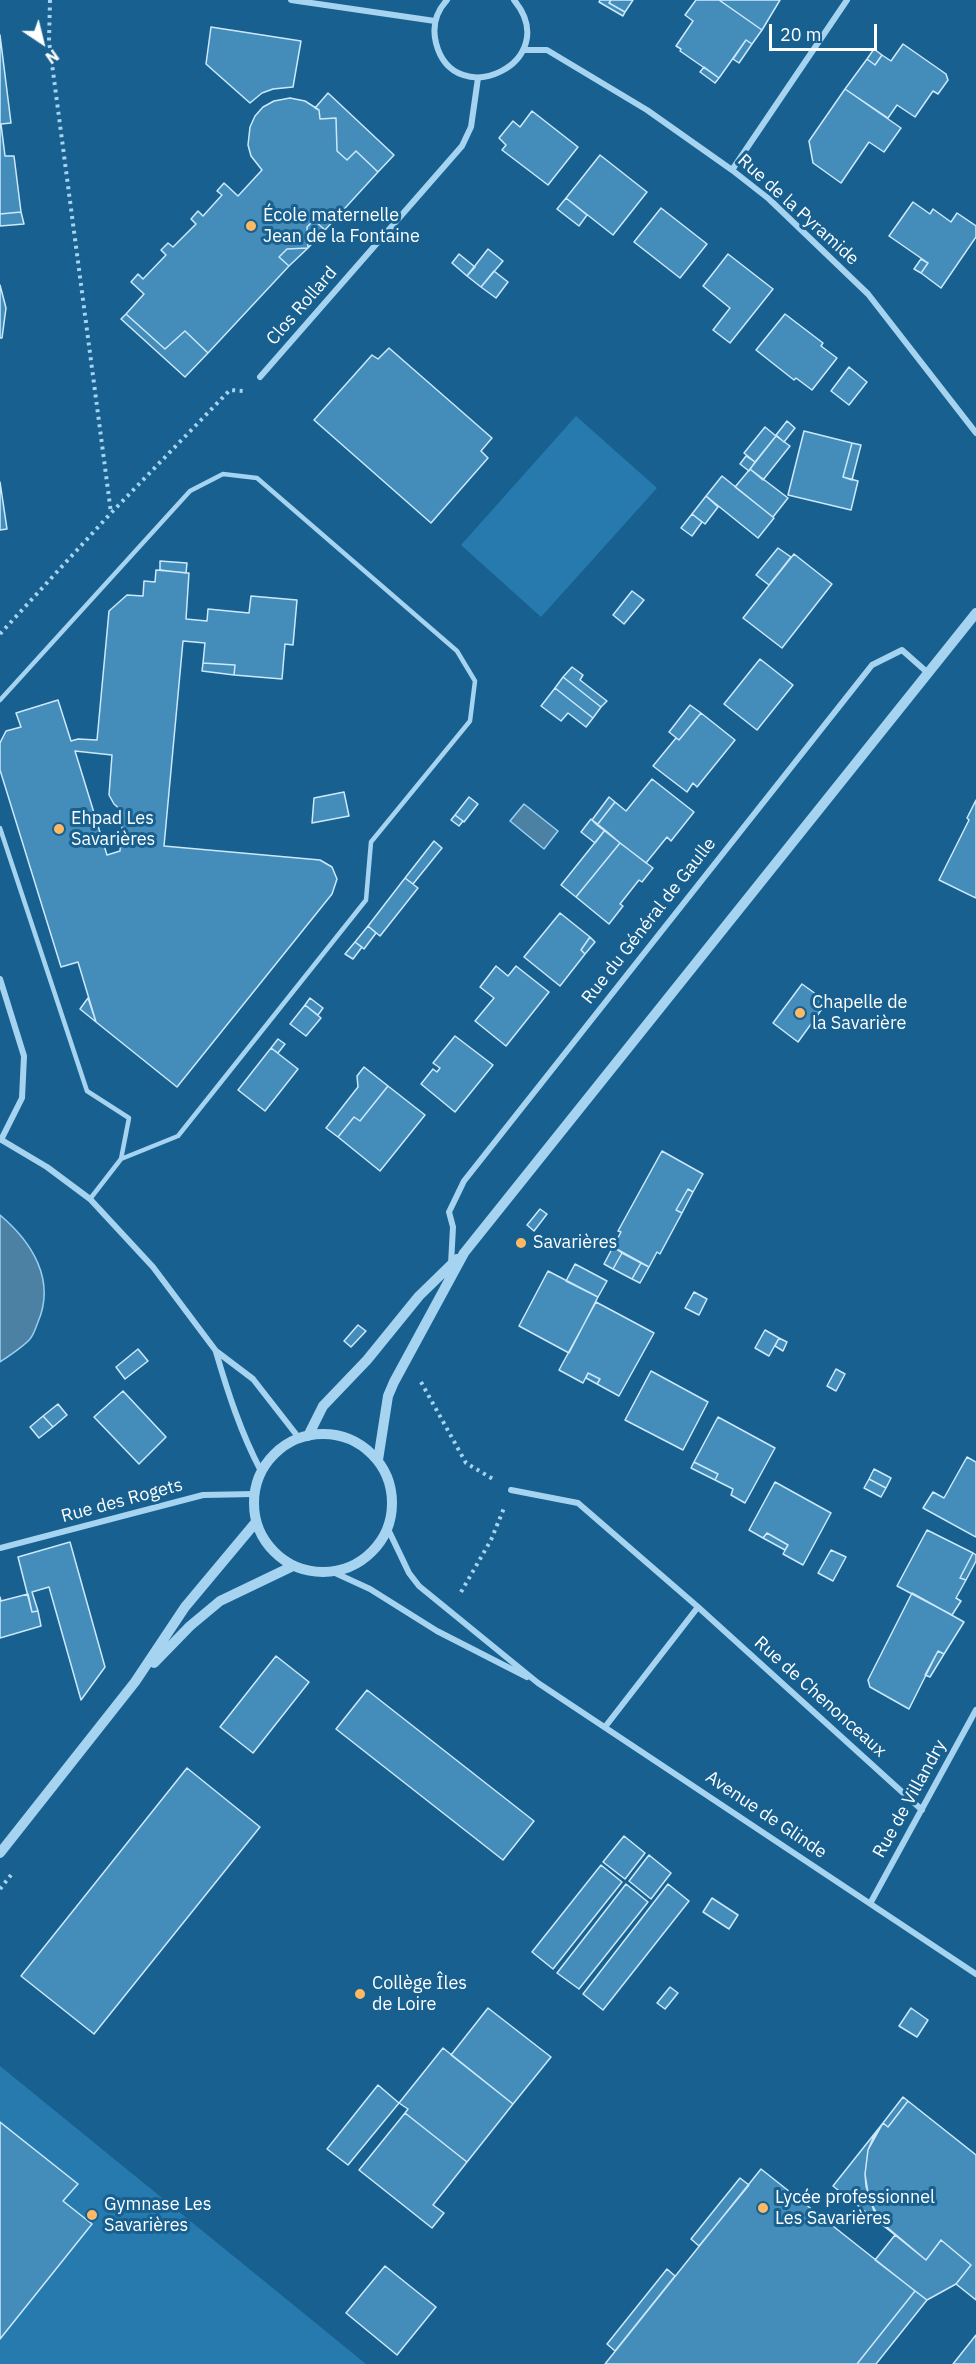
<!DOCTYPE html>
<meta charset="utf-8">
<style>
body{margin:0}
#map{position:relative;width:976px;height:2364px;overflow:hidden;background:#176090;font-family:"IBM Plex Sans",sans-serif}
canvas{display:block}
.north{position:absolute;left:12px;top:12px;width:60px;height:60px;-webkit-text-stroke:4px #176090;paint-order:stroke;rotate:145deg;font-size:16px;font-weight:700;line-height:24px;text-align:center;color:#fff}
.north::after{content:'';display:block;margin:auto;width:21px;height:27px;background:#fff;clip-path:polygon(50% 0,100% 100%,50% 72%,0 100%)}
.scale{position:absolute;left:769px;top:24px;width:108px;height:27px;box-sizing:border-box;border:3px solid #fff;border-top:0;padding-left:8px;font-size:18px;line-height:21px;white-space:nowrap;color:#fff;-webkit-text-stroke:4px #176090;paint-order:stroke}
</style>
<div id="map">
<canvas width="976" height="2364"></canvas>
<div class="north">N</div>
<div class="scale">20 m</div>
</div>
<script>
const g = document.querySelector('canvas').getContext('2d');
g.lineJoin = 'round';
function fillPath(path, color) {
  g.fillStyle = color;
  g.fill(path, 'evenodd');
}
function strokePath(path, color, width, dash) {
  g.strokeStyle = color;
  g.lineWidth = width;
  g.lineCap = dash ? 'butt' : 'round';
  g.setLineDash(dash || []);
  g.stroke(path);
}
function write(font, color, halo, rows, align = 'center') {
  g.font = font + ' "IBM Plex Sans",sans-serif';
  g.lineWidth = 6;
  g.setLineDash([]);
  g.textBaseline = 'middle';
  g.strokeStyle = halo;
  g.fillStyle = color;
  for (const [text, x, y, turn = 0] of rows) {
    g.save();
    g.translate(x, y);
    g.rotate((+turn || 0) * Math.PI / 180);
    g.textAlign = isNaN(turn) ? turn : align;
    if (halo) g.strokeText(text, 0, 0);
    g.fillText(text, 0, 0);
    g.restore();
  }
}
const green = new Path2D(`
 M576 416 657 488 541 617 461 545Z
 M0 2066 366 2364H0Z`);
const water = new Path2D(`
 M524 804 558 831 544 849 510 821Z
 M0 1215C32 1242 56 1280 38 1322 36 1327 34 1334 30 1339 23 1347 9 1356 0 1362Z`);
const building = new Path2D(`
 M600 0H611L609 3 625 12 623 16 599 2Z
 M611 0H633L625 12 609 3Z
 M696 0H719L762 30 752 44 746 40 719 78 680 51 681 49 676 46 693 21 685 15Z
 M719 0H780L762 30Z
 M211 27 301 41 293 87 273 89 262 93 250 103 206 64Z
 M0 35 11 123 1 124 5 156H14L21 212 0 214Z
 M746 40 752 44 739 63 733 59Z
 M903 44 946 74 948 80 938 94 933 91 915 117 897 105 888 118 845 89 867 59 875 65 882 55 891 61Z
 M874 49 882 55 875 65 867 59Z
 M704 67 719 78 715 83 700 72Z
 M845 89 901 128 884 152 869 142 841 183 813 163 809 141Z
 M328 93 394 155 378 172 356 151 347 160 337 151 336 118 320 119 319 110 315 108Z
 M290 98 305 101 319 110 320 119 336 118 337 151 347 160 356 151 378 172 325 230 314 220 307 227 308 248 287 249 279 257 289 266 208 353 185 331 165 349 126 314 144 294 131 282 138 274 143 279 166 255 161 250 168 243 173 247 196 224 191 219 198 211 203 216 222 195 217 191 224 183 238 196 262 170 251 156 248 145 250 127 255 116 263 107 274 101Z
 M532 111 578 147 548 185 502 150 506 145 499 138 513 121 520 127Z
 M600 155 647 192 613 235 566 198Z
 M566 198 587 215 579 226 557 209Z
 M913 202 930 214 933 209 951 222 957 213 976 226V237L941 288 921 273 928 263 889 236Z
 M661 208 707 244 680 278 634 242Z
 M21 212 24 224 0 226V214Z
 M314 220 325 230 308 248 307 227Z
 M308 248 289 266 279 257 287 249Z
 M488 249 503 261 481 287 467 276Z
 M459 254 475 267 467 276 452 263Z
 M728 254 773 289 730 343 713 330 730 308 703 286Z
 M921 259 928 263 921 273 914 269Z
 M494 271 508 282 496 298 481 287Z
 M0 285 6 308 2 338H0Z
 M126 314 165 349 185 331 208 353 185 377 121 319Z
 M785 314 823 343 821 346 837 358 812 390 796 378 794 380 756 350Z
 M389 348 492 438 481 451 488 458 431 523 314 420 372 355 378 359Z
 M849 367 867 382 849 405 831 391Z
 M787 421 795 428 784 442 776 435Z
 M765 427 776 436 755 462 744 453Z
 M804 431 852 443 843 477 858 481 851 510 788 495Z
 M776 436 790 446 763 480 750 469Z
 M852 443 861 445 852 480 843 477Z
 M746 456 755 462 749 471 740 464Z
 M750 469 788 498 773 517 735 487Z
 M722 476 774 518 758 538 706 496Z
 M0 482 7 529 0 530Z
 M706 496 718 507 705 524 692 514Z
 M692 514 702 522 692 536 681 528Z
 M778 548 791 557 769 585 756 575Z
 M794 554 832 584 782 648 743 618Z
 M160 561 187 563 186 573 160 570Z
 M156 570 189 573 186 619 207 621 208 609 249 613 251 596 297 600 293 645 285 644 282 679 234 675 235 665 203 663 205 643 183 641 164 846 320 860 332 867 337 879 332 894 177 1087 96 1022 78 962 61 967 0 770V743L6 731 21 727 16 713 58 700 71 741 78 739 97 740 109 611 127 595 143 596 144 581 155 582ZM75 751 112 755 109 795 114 804 123 812 120 851 107 855Z
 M632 591 644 600 624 624 613 615Z
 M760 659 793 685 757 730 724 704Z
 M203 663 235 665 234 675 202 671Z
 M572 667 583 675 580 680 607 701 601 707 563 677Z
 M563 677 601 707 593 718 555 688Z
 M555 688 593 718 586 727 568 713 561 721 541 706Z
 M690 705 701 713 679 740 669 732Z
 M701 713 735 740 697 787 693 783 687 792 653 766 676 738 679 740Z
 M652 779 694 812 671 841 667 837 646 863 597 825 615 802 626 811Z
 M344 792 349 816 312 823 314 798Z
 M469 797 478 804 464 822 455 815Z
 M609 797 615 802 597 825 592 820Z
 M976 800V898L939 880 969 820 967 818Z
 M455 815 463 821 459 826 451 820Z
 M591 819 605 830 595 843 581 832Z
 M605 830 620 843 576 897 561 885Z
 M434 841 442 848 413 884 405 878Z
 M620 843 653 868 642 882 639 880 620 904 623 906 609 924 576 897Z
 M405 878 418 888 380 936 368 926Z
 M560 913 590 937 581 950 585 954 560 986 524 957Z
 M368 926 376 933 364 949 355 942Z
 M590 937 595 942 585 954 581 950Z
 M355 942 362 947 353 959 345 954Z
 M496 966 508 976 516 966 549 992 506 1046 475 1021 494 998 480 987Z
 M802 984 827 1002 798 1042 773 1023Z
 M88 998 96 1022 80 1009Z
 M310 998 323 1008 318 1015 305 1005Z
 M305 1005 321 1018 306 1036 290 1024Z
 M455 1036 493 1065 455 1112 421 1084 433 1069 437 1072 440 1068 433 1063Z
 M278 1039 285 1044 278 1053 271 1048Z
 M271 1048 298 1069 265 1111 238 1090Z
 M364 1067 388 1086 360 1121 354 1117 338 1137 326 1128 358 1087 357 1076Z
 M388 1086 425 1115 380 1171 338 1137 354 1117 360 1121Z
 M662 1151 703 1174 693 1192 688 1189 676 1210 682 1213 660 1254 657 1252 649 1267 613 1247 621 1232 618 1231Z
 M688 1189 693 1192 682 1213 676 1210Z
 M540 1209 547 1214 534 1231 527 1225Z
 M613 1247 622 1253 613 1269 604 1264Z
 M622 1253 641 1263 632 1279 613 1269Z
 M641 1263 649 1267 640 1283 632 1279Z
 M575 1264 607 1281 598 1297 566 1281Z
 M548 1271 598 1297 569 1353 519 1326Z
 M694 1292 707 1299 699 1315 685 1308Z
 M596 1302 654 1333 619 1396 597 1384 600 1379 588 1373 583 1383 559 1370Z
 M358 1325 366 1331 351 1347 344 1341Z
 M765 1330 779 1338 769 1356 755 1348Z
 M779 1338 787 1342 783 1351 775 1346Z
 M138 1349 148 1361 125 1379 116 1367Z
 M836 1369 845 1374 836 1391 827 1386Z
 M651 1371 708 1402 683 1450 625 1420Z
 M588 1373 600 1379 597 1384 586 1378Z
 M123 1391 166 1437 139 1464 94 1417Z
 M58 1404 67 1415 53 1427 43 1416Z
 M43 1416 53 1427 39 1438 30 1427Z
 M718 1417 775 1448 745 1503 731 1495 733 1489 715 1480 718 1474 694 1462Z
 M967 1457 976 1462V1537L923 1508 933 1492 944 1498Z
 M694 1462 718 1474 715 1480 691 1468Z
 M874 1469 891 1478 886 1488 869 1479Z
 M869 1479 886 1488 881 1497 864 1488Z
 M775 1482 831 1513 803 1565 783 1554 788 1545 767 1533 763 1538 749 1530Z
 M927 1530 973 1553 960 1578 966 1580 956 1598 961 1601 952 1615 897 1586Z
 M767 1533 788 1545 785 1550 763 1538Z
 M70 1542 105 1667 81 1700 49 1587 32 1592 38 1611 32 1612 18 1557Z
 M831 1550 846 1557 833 1581 818 1573Z
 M973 1553 976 1555V1561L966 1580 960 1578Z
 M912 1593 964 1622 944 1654 938 1651 909 1709 870 1687 868 1680Z
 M28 1594 32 1612 38 1611 41 1626 0 1638V1597L1 1601Z
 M938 1651 944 1654 930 1677 925 1675Z
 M276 1656 309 1682 253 1753 220 1727Z
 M367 1690 534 1821 503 1860 336 1729Z
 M187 1768 260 1827 94 2034 21 1976Z
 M624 1836 645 1853 625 1879 603 1862Z
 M649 1855 671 1873 651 1899 629 1881Z
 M601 1865 622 1882 553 1969 532 1952Z
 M626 1884 648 1902 579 1989 557 1973Z
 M668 1884 689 1901 603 2010 583 1994Z
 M712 1898 738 1915 729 1929 703 1912Z
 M670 1987 678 1993 665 2009 657 2003Z
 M488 2008 551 2057 513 2104 451 2055Z
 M911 2008 928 2020 917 2037 899 2026Z
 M443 2048 513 2104 467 2162 405 2113 408 2109 399 2103Z
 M378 2085 399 2103 348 2165 327 2149Z
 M903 2097 908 2101 888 2127 883 2123Z
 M908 2101 976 2155V2300L956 2284 971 2265 941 2240 926 2260 882 2223 869 2199 865 2174 868 2150 873 2138 883 2123 888 2127Z
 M405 2113 467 2162 433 2205 444 2213 432 2228 359 2170Z
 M0 2122 78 2184 63 2201 92 2224 0 2339Z
 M883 2123 868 2150 865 2174 866 2186 874 2211 882 2223 895 2235 833 2186Z
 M761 2169 915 2291 857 2364H605Z
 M740 2178 749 2185 699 2246 691 2239Z
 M895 2235 926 2260 941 2240 971 2265 956 2284 927 2300 875 2260Z
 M385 2266 436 2307 397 2355 346 2313Z
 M667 2269 675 2276 615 2351 607 2344Z
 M915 2291 927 2300 876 2364H857Z
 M976 2335V2364H953Z`);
const path = new Path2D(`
 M50 0 49 41 111 513
 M0 634 111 513 230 390 244 391
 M421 1382 466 1463 493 1479
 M461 1592 491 1540 504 1508
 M0 1889 11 1875`);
const service = new Path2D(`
 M0 700 190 491 223 474 257 478 457 651 475 681 470 721 371 842 366 900 178 1136 121 1159
 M0 828 87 1091 129 1118 121 1159 90 1199`);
const minor = new Path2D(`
 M291 0 435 21
 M447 0C436 12 432 27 436 43 454 114 565 62 514 0
 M523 50H547L647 110 732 170 769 199 868 294 976 433
 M732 170 847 0
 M260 377 462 146 471 127 478 78
 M0 979 24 1056 22 1098 1 1140
 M0 1139 47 1167 90 1199 153 1267 216 1351 253 1379 299 1438
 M451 1264 453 1227 449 1212 464 1181 872 665 902 650 928 673
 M216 1352C228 1393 241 1433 261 1471
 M511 1490 578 1503 698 1607 922 1810
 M387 1527 409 1573 419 1586 538 1683 976 1974
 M0 1548 203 1495 254 1494
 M333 1572 370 1589 437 1631 527 1677
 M605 1727 698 1607
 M871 1902 976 1710`);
const tertiary = new Path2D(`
 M254 1503a69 69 0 1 1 138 0a69 69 0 1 1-138 0Z
 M308 1436 323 1406 367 1360 419 1296 457 1259
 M378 1460 388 1396 394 1382 464 1253 976 613
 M154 1663 190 1626 220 1601 293 1566
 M0 1853 135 1682 185 1607 256 1522`);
const markers = [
 [251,226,6,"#ffb964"],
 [59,829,6,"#ffb964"],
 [800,1013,6,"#ffb964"],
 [521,1243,6,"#ffb964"],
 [360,1994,6,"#ffb964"],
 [763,2208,6,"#ffb964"],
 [92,2215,6,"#ffb964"]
];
const streetNames = [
 ["Rue de la Pyramide",798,210,42],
 ["Clos Rollard",302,306,-49],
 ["Rue du Général de Gaulle",649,921,-52],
 ["Rue des Rogets",122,1501,-15],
 ["Rue de Chenonceaux",820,1697,42],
 ["Rue de Villandry",910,1799,-61],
 ["Avenue de Glinde",766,1815,34]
];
const poiNames = [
 ["École maternelle",263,216],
 ["Jean de la Fontaine",263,237],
 ["Ehpad Les",71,819],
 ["Savarières",71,840],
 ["Chapelle de",812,1003],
 ["la Savarière",812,1024],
 ["Savarières",533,1243],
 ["Collège Îles",372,1984],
 ["de Loire",372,2005],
 ["Lycée professionnel",775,2198],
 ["Les Savarières",775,2219],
 ["Gymnase Les",104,2205],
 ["Savarières",104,2226]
];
fillPath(green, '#277aad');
fillPath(water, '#4d81a3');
strokePath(water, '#98d0f2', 1.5);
fillPath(building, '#448cba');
strokePath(building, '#cce9fb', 1.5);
strokePath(path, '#a5d3f0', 4, [3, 4.5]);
strokePath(service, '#a5d3f0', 4.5);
strokePath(minor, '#a5d3f0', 6);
strokePath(tertiary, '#a5d3f0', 10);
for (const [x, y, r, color] of markers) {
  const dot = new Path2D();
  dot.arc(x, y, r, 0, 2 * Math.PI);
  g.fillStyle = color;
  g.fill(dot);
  strokePath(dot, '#176090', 2);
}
write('18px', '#fff', '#176090', streetNames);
write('18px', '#fff', '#176090', poiNames, 'left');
</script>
